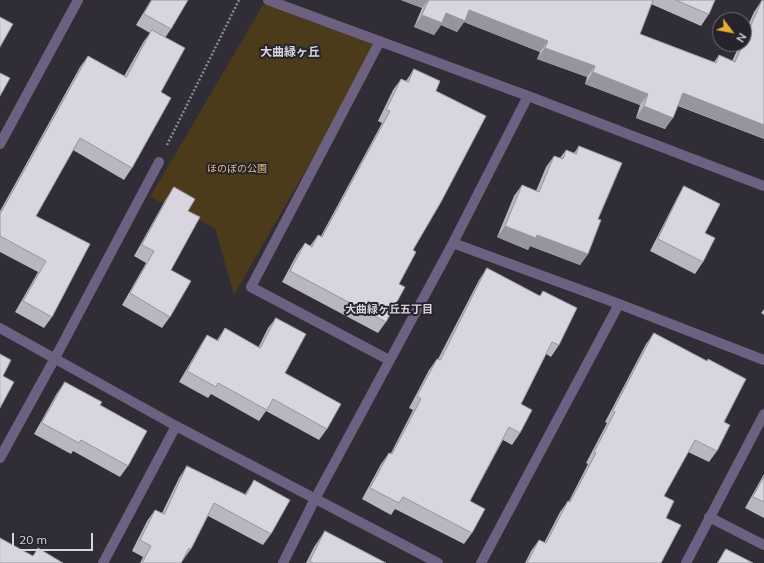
<!DOCTYPE html>
<meta charset="utf-8">
<style>
body{margin:0}
#map{position:relative;width:764px;height:563px;overflow:hidden;background:#302d36;font-family:Mulish,sans-serif}
canvas{display:block}
.north{position:absolute;left:712px;top:12px;width:40px;height:40px;box-sizing:border-box;background:#26232c;border:1px solid #6d6a72;border-radius:50%;rotate:122deg;font-size:11px;font-weight:700;line-height:16px;text-align:center;color:#d7d5db}
.north::after{content:'';display:block;margin:auto;width:14px;height:18px;background:#e5ad35;clip-path:polygon(50% 0,100% 100%,50% 72%,0 100%)}
.scale{position:absolute;left:12px;top:533px;width:81px;height:18px;box-sizing:border-box;border:2px solid #d7d5db;border-top:0;padding-left:5px;font-size:12px;line-height:14px;white-space:nowrap;color:#d7d5db;-webkit-text-stroke:3px #26232c;paint-order:stroke}
</style>
<div id="map">
<canvas width="764" height="563"></canvas>
<div class="north">N</div>
<div class="scale">20 m</div>
</div>
<script>
const g = document.querySelector('canvas').getContext('2d');
g.lineJoin = 'round';
function fillPath(path, color) {
  g.fillStyle = color;
  g.fill(path, 'evenodd');
}
function strokePath(path, color, width, dash) {
  g.strokeStyle = color;
  g.lineWidth = width;
  g.lineCap = dash ? 'butt' : 'round';
  g.setLineDash(dash || []);
  g.stroke(path);
}
function write(font, color, halo, rows, align = 'center') {
  g.font = font + ' Mulish,"Noto Sans JP",sans-serif';
  g.lineWidth = 4;
  g.setLineDash([]);
  g.textBaseline = 'middle';
  g.strokeStyle = halo;
  g.fillStyle = color;
  for (const [text, x, y, turn = 0] of rows) {
    g.save();
    g.translate(x, y);
    g.rotate((+turn || 0) * Math.PI / 180);
    g.textAlign = isNaN(turn) ? turn : align;
    if (halo) g.strokeText(text, 0, 0);
    g.fillText(text, 0, 0);
    g.restore();
  }
}
const green = new Path2D(`
 M266 0 380 41 234 295 215 228 150 197Z`);
const path = new Path2D(`
 M167 145 239 0`);
const service = new Path2D(`
 M55 358 159 162`);
const minor = new Path2D(`
 M268 0 528 96 764 186
 M380 41 251 287 389 360
 M0 144 78 0
 M453 243 619 304 764 360
 M0 328 176 426 438 563
 M0 458 55 358
 M709 517 764 545
 M103 563 176 426
 M283 563 315 499 453 243 528 96
 M481 563 619 304
 M686 563 764 414`);
const wall = new Path2D(`
 M151 0H188L171 29 165 38 161 92 132 168 124 180 73 150 36 216 90 244 52 317 44 328 15 312 38 272 0 252V211L80 67 88 56 124 76 144 41 150 33 136 25Z
 M401 0H715L709 14 701 26 651 4 640 34 714 62 719 55 732 61 740 44H744V34L754 12 762 0 764 1V139L678 106 665 129 636 118 640 105 585 84 587 77 537 59 540 52 464 22 457 32 441 25 434 35 414 27 422 8Z
 M414 69 436 91 413 250 399 284 386 322 378 333 282 282 297 254 305 243 310 246 318 235 321 236 382 123 378 121 393 90 401 79 406 81Z
 M579 146 598 219 588 254 580 265 530 246 528 250 497 237 514 196 522 185 536 191 546 167 554 156 560 158 566 150 574 153Z
 M684 186 705 233 703 262 695 274 650 251 677 198Z
 M174 187 188 211 171 270 170 317 162 328 122 305 146 263 134 256 166 199Z
 M487 268 540 296 543 291 559 345 551 357 546 354 521 404 520 433 512 445 503 440 470 501 472 533 464 544 395 509 391 515 362 499 381 464 389 453H391L413 410 409 408 429 370 437 359H438L479 280Z
 M764 309V315L761 313Z
 M276 318 285 373 327 429 319 440 266 411 259 421 211 394 208 398 179 382 200 346 207 335 217 340 225 328 258 348 268 328Z
 M654 333 724 422 717 451 709 462 688 452 664 496 666 518 661 563H525L531 551 539 540 544 543 560 512 568 501H569L588 464 586 463 607 423 605 422 646 344Z
 M65 382 100 405 128 466 120 477 73 451 71 454 34 434 57 393Z
 M187 466 245 494 254 480 271 534 263 545 208 516 191 549 181 563H140L143 557 132 551 147 521 155 510 162 513 179 478Z
 M764 474V518L745 508Z
 M325 531 386 563H306L314 547Z
 M726 549 753 563H717Z`);
const shadedWall = new Path2D(`
 M401 0H428L422 8Z
 M469 10 548 41 540 52 464 22 457 32 441 25 434 35 414 27 422 15Z
 M545 48 595 66 587 77 537 59Z
 M593 72 648 94 640 105 585 84Z
 M683 93 764 125V139L675 104Z
 M644 106 673 118 665 129 636 118Z
 M505 226 537 235 588 254 580 265 530 246 528 250 497 237Z`);
const building = new Path2D(`
 M152 0H188L171 29 144 14Z
 M429 0H653L640 34 716 63 719 55 735 62 743 44H744V41L762 0 764 1V125L683 93 673 118 644 106 648 94 593 72 595 66 545 48 548 41 469 10 465 21 446 13 442 23 422 15Z
 M676 0H715L709 14Z
 M0 17 13 24 0 47Z
 M152 30 185 48 161 92 171 98 132 168 80 138 36 216 90 244 52 317 23 301 46 261 0 236V214L88 56 126 77Z
 M414 69 440 81 436 91 486 116 441 202 413 250 416 252 399 284 405 287 386 322 290 271 305 243 312 247 318 235 322 237 390 111 386 110 401 79 408 82Z
 M0 73 10 78 0 96Z
 M579 146 622 163 598 219 601 220 588 254 537 235 536 238 505 226 522 185 539 192 554 156 563 159 566 150 576 154Z
 M684 186 720 204 705 233 715 238 703 262 658 239Z
 M174 187 195 199 188 211 200 217 171 270 191 281 170 317 130 293 154 251 142 245Z
 M487 268 540 296 543 291 577 308 559 345 552 342 521 404 532 410 520 433 509 427 470 501 485 509 472 533 403 497 399 503 370 488 389 453 392 454 421 399 417 396 437 359 440 360Z
 M276 318 306 334 285 373 341 404 327 429 273 399 267 410 218 383 216 387 187 371 207 335 218 341 225 328 260 348Z
 M654 333 707 361 708 359 746 379 724 422 730 425 717 451 695 440 664 496 674 501 666 518 681 525 661 563H527L539 540 546 543 568 501 570 502 596 453 594 452 615 412 613 411Z
 M0 354 11 360 3 376 14 382 0 408Z
 M65 382 102 402 100 405 147 431 128 466 81 440 79 443 42 423Z
 M187 466 246 495 254 480 290 500 271 534 214 503 191 549 189 548 181 563H142L151 546 140 540 155 510 164 514Z
 M764 477V502L753 497Z
 M325 531 386 563H313L310 561Z
 M0 538 33 556 38 548 63 563H0Z
 M726 549 753 563H718Z`);
const parkNames = [
 ["ほのぼの公園",237,169]
];
const neighbourhoodNames = [
 ["大曲緑ヶ丘五丁目",389,310]
];
const quarterNames = [
 ["大曲緑ヶ丘",290,52]
];
fillPath(green, '#4c3b1a');
strokePath(path, '#8a888f', 2.5, [2, 2]);
strokePath(service, '#6d6182', 10);
strokePath(minor, '#6d6182', 10);
fillPath(wall, '#bab6c1');
fillPath(shadedWall, '#97949d');
fillPath(building, '#d8d4e0');
strokePath(building, '#97949d', 1);
write('10px', '#e3c082', '#26232c', parkNames);
write('bold 11px', '#d7d5db', '#26232c', neighbourhoodNames);
write('bold 12px', '#d7d5db', '#26232c', quarterNames);
</script>
